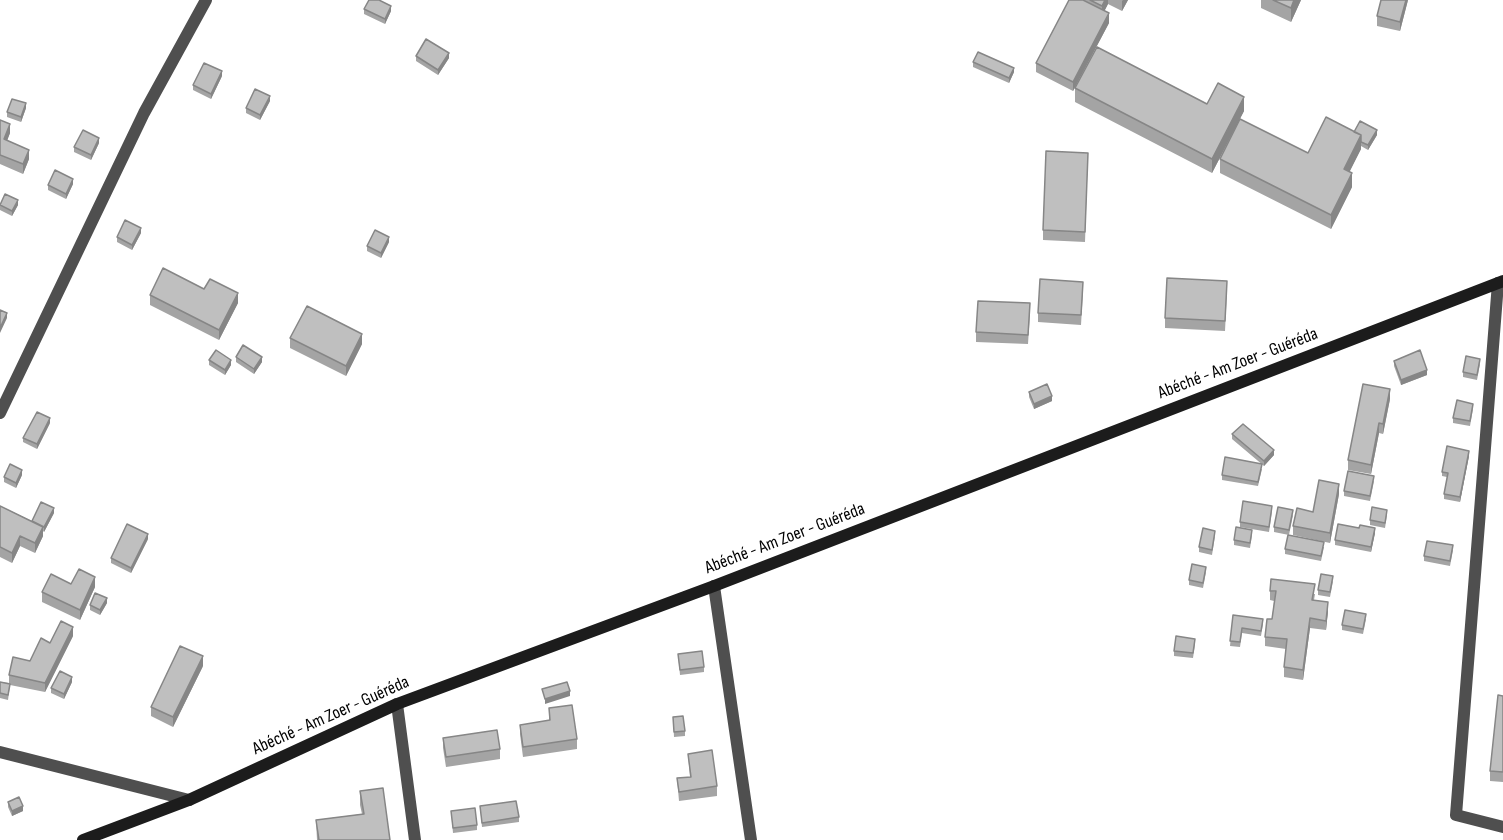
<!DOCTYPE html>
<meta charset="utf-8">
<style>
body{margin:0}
canvas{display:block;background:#fff}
</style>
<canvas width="1503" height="840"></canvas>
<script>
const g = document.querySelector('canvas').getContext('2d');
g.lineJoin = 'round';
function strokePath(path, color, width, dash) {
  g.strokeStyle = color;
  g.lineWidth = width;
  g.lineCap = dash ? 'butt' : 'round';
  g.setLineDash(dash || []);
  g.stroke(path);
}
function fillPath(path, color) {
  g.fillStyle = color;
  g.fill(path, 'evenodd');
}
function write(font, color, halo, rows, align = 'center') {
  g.font = font + ' "Sofia Sans Condensed",sans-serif';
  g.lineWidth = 4.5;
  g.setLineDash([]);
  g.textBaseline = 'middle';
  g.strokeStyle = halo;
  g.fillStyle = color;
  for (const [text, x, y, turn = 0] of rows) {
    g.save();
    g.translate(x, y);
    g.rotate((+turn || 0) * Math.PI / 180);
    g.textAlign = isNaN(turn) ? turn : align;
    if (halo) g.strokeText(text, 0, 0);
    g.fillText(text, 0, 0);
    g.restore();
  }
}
const minor = new Path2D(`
 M1498 283 1456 815 1503 827
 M0 413 144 113 206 0
 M714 586 751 840
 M397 704 415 840
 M0 752 189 800`);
const secondary = new Path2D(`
 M83 840 189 800 397 704 714 586 1503 281`);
const wall = new Path2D(`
 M1069 0H1128L1122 11 1108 4 1104 11 1109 23 1073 91 1036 72V63Z
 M1261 0H1301L1291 22 1261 8Z
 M1408 0 1400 31 1377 26V16Z
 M364 9 391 11 385 24 364 14Z
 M416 56 449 58 438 75 416 61Z
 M973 62 1014 72 1009 83 973 67Z
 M222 76 211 99 193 90V85Z
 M1075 88 1207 104 1244 111 1212 173 1075 102Z
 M270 101 260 120 246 113V108Z
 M26 108 21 122 7 117V112Z
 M0 120 10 133 7 140 29 159 23 174 0 164Z
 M1354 132 1377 135 1368 150 1361 146V149L1349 172 1352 187 1331 229 1220 173V159L1308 153Z
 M99 143 91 160 74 152V147Z
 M1088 153 1085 242 1043 240V230Z
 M73 184 66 199 48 190V185Z
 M0 205H18L12 216 0 210Z
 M141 233 132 250 117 242V237Z
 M389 242 381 258 367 251V246Z
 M204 289 238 303 219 340 150 305V295Z
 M1083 291 1081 325 1038 322V313Z
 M1227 291 1225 331 1165 328V318Z
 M1030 313 1028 344 976 342V332Z
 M290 338 362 344 346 376 290 348Z
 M236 357 262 362 254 374 236 362Z
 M209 360 231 365 225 375 209 365Z
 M1394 361 1427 375 1401 385 1394 366Z
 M1480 364 1477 380 1463 377V372Z
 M1029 392 1052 401 1034 409 1029 397Z
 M1390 399 1383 434 1379 433 1371 474 1348 470V460Z
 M1473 409 1470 426 1453 423V418Z
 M50 423 37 449 23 442V438Z
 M1232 434 1274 455 1264 466 1232 439Z
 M1469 456 1460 502 1444 499V494L1447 477 1442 476V472Z
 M1262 469 1258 486 1222 480V475Z
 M22 475 16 488 4 482V477Z
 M1374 481 1370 501 1344 496V491Z
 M1339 494 1330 543 1293 535V526Z
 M0 506 32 521 54 513 44 532 43 531V536L35 553 20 546 12 563 0 557Z
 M1272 511 1269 532 1240 527V522Z
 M1293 515 1289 535 1274 532V527Z
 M1387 515 1385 528 1370 525V520Z
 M1375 533 1371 552 1335 545V540Z
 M1252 535 1250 548 1234 545V540Z
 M1215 536 1212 555 1199 552V547Z
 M148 539 131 573 111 563V558Z
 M1324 547 1321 561 1285 554V549Z
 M1453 550 1450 566 1424 561V556Z
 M1206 572 1203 588 1189 585V580Z
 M1333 581 1330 597 1318 595V590Z
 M71 584 95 587 80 620 42 602V592Z
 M1270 591 1315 594 1314 600 1328 611 1326 630 1310 628 1303 680 1284 677V667L1286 649 1265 646V637L1272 619 1274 601 1270 600Z
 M107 603 100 615 90 610V605Z
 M1233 615 1263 624 1261 636 1242 633 1240 647 1230 646Z
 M1366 619 1363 634 1342 630V625Z
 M73 636 45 692 10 685 8 700 0 698V682L9 683V675L30 661 50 643Z
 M1195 644 1193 658 1174 656V651Z
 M678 654 704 667V672L680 675Z
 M203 666 173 727 151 716V707Z
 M72 682 64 699 51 693V688Z
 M1503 696V782L1490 781V771Z
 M549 708 577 739V749L523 757 520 734V725L549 721Z
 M673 717 685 731V736L674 737Z
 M443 738 500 749V759L446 767 443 748Z
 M688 754 717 786V796L679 801 677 778 690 777Z
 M360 791 390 840H317L316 820 362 814 360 805Z
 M8 802 23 811 12 816 8 807Z
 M480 806 519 817V822L482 827Z
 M451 811 477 825V830L453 833Z`);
const shadedWall = new Path2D(`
 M1105 0H1108V4L1102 16V6Z
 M1123 0H1128L1122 11V1Z
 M1294 0H1301L1291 22V8Z
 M1406 0H1408L1400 31V22Z
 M391 6V11L385 24V19Z
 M1109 13V23L1073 91V82Z
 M449 53V58L438 75V70Z
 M1014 68V72L1009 83V78Z
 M222 71V76L211 99V94Z
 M270 96V101L260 120V115Z
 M1244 97V111L1212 173V159Z
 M26 103V108L21 122V117Z
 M10 124V133L4 149V139Z
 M1377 130V135L1368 150V145Z
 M1361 135V149L1344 183V169Z
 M99 138V143L91 160V155Z
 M29 150V159L23 174V164Z
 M1352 173V187L1331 229V215Z
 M73 179V184L66 199V194Z
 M18 200V205L12 216V211Z
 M141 228V233L132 250V245Z
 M389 237V242L381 258V253Z
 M238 293V303L219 340V330Z
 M7 313V318L0 333V328Z
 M362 334V344L346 376V366Z
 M262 357V362L254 374V369Z
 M231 360V365L225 375V370Z
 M1427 370V375L1401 385V380Z
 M1390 389V399L1383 434V424Z
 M1052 396V401L1034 409V404Z
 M50 418V423L37 449V444Z
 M1379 423V433L1371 474V465Z
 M1274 450V455L1264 466V461Z
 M1469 451V456L1460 502V497Z
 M22 470V475L16 488V483Z
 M1339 484V494L1330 543V533Z
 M54 508V513L44 532V527Z
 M43 527V536L35 553V543Z
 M1375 528V533L1371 552V547Z
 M148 534V539L131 573V568Z
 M20 536V546L12 563V553Z
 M95 577V587L80 620V610Z
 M107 598V603L100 615V610Z
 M1328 602V611L1326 630V621Z
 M1310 618V628L1303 680V670Z
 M73 627V636L45 692V683Z
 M203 656V666L173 727V717Z
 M72 677V682L64 699V694Z
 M570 691V696L545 704V699Z
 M23 806V811L12 816V811Z`);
const building = new Path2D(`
 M369 0H379L391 6 385 19 364 9Z
 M1069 0H1083L1109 13 1073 82 1036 63Z
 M1090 0H1105L1102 6Z
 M1273 0H1294L1291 8Z
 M1381 0H1406L1400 22 1377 16Z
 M426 39 449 53 438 70 416 56Z
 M1097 47 1207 104 1218 83 1244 97 1212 159 1075 88Z
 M978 52 1014 68 1009 78 973 62Z
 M204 63 222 71 211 94 193 85Z
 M255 89 270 96 260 115 246 108Z
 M12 99 26 103 21 117 7 112Z
 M1326 117 1361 135 1344 169 1352 173 1331 215 1220 159 1240 119 1308 153Z
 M0 120 10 124 4 139 29 150 23 164 0 155Z
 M1360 121 1377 130 1368 145 1361 142V135L1354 132Z
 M83 130 99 138 91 155 74 147Z
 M1046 151 1088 153 1085 232 1043 230Z
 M55 170 73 179 66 194 48 185Z
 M5 194 18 200 12 211 0 205Z
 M125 220 141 228 132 245 117 237Z
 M375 230 389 237 381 253 367 246Z
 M163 268 204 289 210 279 238 293 219 330 150 295Z
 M1167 278 1227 281 1225 321 1165 318Z
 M1040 279 1083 282 1081 315 1038 313Z
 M978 301 1030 303 1028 335 976 332Z
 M307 306 362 334 346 366 290 338Z
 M0 310 7 313 0 328Z
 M243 345 262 357 254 369 236 357Z
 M216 350 231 360 225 370 209 360Z
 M1420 350 1427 370 1401 380 1394 361Z
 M1466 356 1480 359 1477 375 1463 372Z
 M1047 384 1052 396 1034 404 1029 392Z
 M1363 384 1390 389 1383 424 1379 423 1371 465 1348 460Z
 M1457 400 1473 404 1470 421 1453 418Z
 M37 412 50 418 37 444 23 438Z
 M1243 424 1274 450 1264 461 1232 434Z
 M1447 446 1469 451 1460 497 1444 494 1448 473 1442 472Z
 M1225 457 1262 464 1258 482 1222 475Z
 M10 464 22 470 16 483 4 477Z
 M1348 471 1374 476 1370 496 1344 491Z
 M1319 480 1339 484 1330 533 1293 526 1297 508 1313 512Z
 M1243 501 1272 506 1269 527 1240 522Z
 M41 502 54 508 44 527 32 521Z
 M0 506 43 527 35 543 20 536 12 553 0 547Z
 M1278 507 1293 510 1289 530 1274 527Z
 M1372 507 1387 510 1385 523 1370 520Z
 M127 524 148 534 131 568 111 558Z
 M1338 524 1359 528 1360 525 1375 528 1371 547 1335 540Z
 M1236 527 1252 530 1250 543 1234 540Z
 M1203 528 1215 531 1212 550 1199 547Z
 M1288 535 1324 542 1321 556 1285 549Z
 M1427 541 1453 545 1450 561 1424 556Z
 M1192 564 1206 567 1203 583 1189 580Z
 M79 569 95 577 80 610 42 592 51 574 71 584Z
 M1321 574 1333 576 1330 592 1318 590Z
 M1271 579 1315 584 1312 600 1328 602 1326 621 1310 618 1303 670 1284 667 1287 639 1265 637 1267 619H1272L1276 591H1270Z
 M95 593 107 598 100 610 90 605Z
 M1345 610 1366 614 1363 629 1342 625Z
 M1233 615 1263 619 1261 631 1242 628 1240 642 1230 641Z
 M61 621 73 627 45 683 9 675 13 657 30 661 41 638 50 643Z
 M1176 636 1195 639 1193 653 1174 651Z
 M180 646 203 656 173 717 151 707Z
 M702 651 704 667 680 670 678 654Z
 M60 671 72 677 64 694 51 688Z
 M0 682 10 684 8 695 0 693Z
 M567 682 570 691 545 699 542 689Z
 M1498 695 1503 696V772L1490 771Z
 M572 705 577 739 523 747 520 725 550 720 549 708Z
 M683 716 685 731 674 732 673 717Z
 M497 730 500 749 446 757 443 738Z
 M712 750 717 786 679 792 677 778 691 777 688 754Z
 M383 788 390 840H319L316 820 364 814 360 791Z
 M19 797 23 806 12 811 8 802Z
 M516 801 519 817 482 823 480 806Z
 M475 808 477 825 453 828 451 811Z`);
const streetNames = [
 ["Abéché - Am Zoer - Guéréda",1238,364,-21],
 ["Abéché - Am Zoer - Guéréda",785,539,-21],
 ["Abéché - Am Zoer - Guéréda",331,716,-24]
];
strokePath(minor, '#4f4f4f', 12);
strokePath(secondary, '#1c1c1c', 12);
fillPath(wall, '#a4a4a4');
fillPath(shadedWall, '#868686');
fillPath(building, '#bfbfbf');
strokePath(building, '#868686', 1.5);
write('18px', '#000', '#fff', streetNames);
</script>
